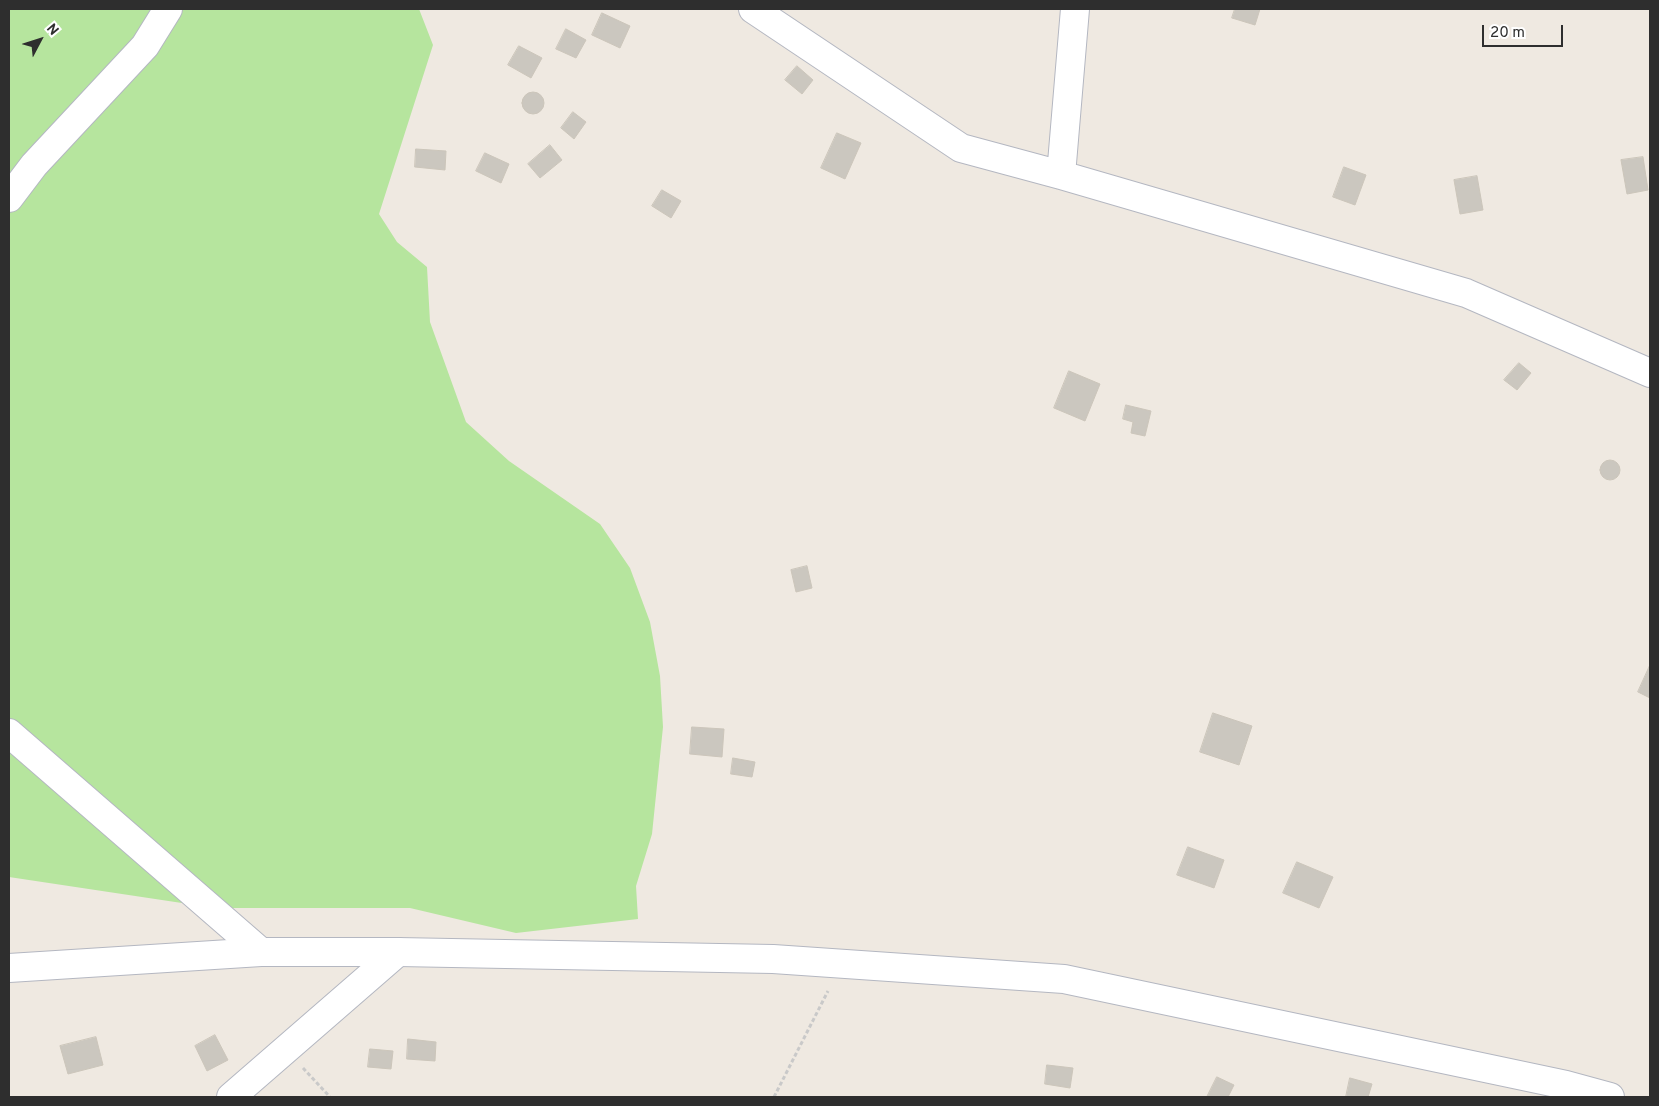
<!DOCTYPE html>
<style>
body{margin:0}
#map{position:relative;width:1659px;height:1106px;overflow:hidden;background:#efe9e1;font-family:Overpass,sans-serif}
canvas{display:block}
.frame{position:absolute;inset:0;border:10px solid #2e2e2e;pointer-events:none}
.north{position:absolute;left:15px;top:15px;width:50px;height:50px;-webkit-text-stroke:4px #fff;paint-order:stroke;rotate:50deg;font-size:14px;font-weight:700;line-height:20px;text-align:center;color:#2e2e2e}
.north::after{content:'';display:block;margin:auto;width:18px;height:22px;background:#2e2e2e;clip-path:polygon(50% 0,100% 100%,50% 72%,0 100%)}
.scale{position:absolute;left:1482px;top:25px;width:81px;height:22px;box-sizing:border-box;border:2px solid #2e2e2e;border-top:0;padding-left:6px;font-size:15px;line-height:18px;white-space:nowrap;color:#2e2e2e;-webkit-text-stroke:4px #fff;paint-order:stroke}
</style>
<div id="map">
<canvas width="1659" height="1106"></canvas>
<div class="frame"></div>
<div class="north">N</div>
<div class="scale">20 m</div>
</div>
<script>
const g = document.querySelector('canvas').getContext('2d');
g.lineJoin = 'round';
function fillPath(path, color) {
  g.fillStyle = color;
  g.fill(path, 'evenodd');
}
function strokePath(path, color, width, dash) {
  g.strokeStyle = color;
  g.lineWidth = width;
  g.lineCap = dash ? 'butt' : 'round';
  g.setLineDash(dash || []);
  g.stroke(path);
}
const green = new Path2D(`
 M9 9H419L433 45 379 214 397 242 427 267 430 322 466 422 509 461 600 524 630 568 650 622 660 676 663 727 652 834 636 886 638 919 516 933 410 908H215L9 877Z`);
const building = new Path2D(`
 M1235 9H1260L1255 25 1232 18Z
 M602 13 630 26 620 48 592 35Z
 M566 29 586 40 576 58 556 49Z
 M519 46 542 58 531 78 508 65Z
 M797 66 813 80 802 94 785 80Z
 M522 103a11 11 0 1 1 22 0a11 11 0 1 1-22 0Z
 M573 112 586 122 574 139 561 128Z
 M837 133 861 143 845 179 821 168Z
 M550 145 562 160 540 178 528 164Z
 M416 149 446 151 445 170 415 167Z
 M485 153 509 164 501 183 476 171Z
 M1643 157 1648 190 1627 194 1621 160Z
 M1344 167 1366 175 1355 205 1333 197Z
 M1477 176 1483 210 1460 214 1454 180Z
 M662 190 681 201 671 218 652 206Z
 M1519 363 1531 373 1517 390 1504 380Z
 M1069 371 1100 384 1085 421 1054 408Z
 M1126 405 1151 411 1145 436 1131 433 1133 422 1123 419Z
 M1600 470a10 10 0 1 1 20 0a10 10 0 1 1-20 0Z
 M807 566 812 588 796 592 791 570Z
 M1650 665V698L1638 692Z
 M1213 713 1252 726 1239 765 1200 752Z
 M692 727 724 729 722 757 690 754Z
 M733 758 755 762 752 777 731 774Z
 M1188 847 1224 860 1214 888 1177 875Z
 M1297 862 1333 877 1319 908 1283 893Z
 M215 1035 228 1060 207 1071 195 1046Z
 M96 1037 103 1065 68 1074 60 1046Z
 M408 1039 436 1042 435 1061 407 1059Z
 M370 1049 393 1051 391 1069 368 1067Z
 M1047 1065 1073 1068 1070 1088 1045 1084Z
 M1217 1077 1234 1085 1228 1097H1207Z
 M1350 1078 1372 1084 1368 1097H1346Z`);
const path = new Path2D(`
 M303 1068 330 1097
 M774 1097 828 991`);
const minor = new Path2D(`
 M753 9 961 148 1061 175 1466 293 1650 373
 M1061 175 1075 9
 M9 198 34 165 145 46 168 9
 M9 733 261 952
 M231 1097 398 952`);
const tertiary = new Path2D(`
 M9 968 261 952H398L773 959 1064 979 1566 1085 1610 1097`);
fillPath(green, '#b6e59e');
fillPath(building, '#cbc7bf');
strokePath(building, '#cbc5ba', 1);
strokePath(minor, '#b4b7c1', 30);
strokePath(tertiary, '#b4b7c1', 30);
strokePath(path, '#c9c9c9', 3, [4, 2.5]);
strokePath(minor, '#fff', 28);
strokePath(tertiary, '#fff', 28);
</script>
